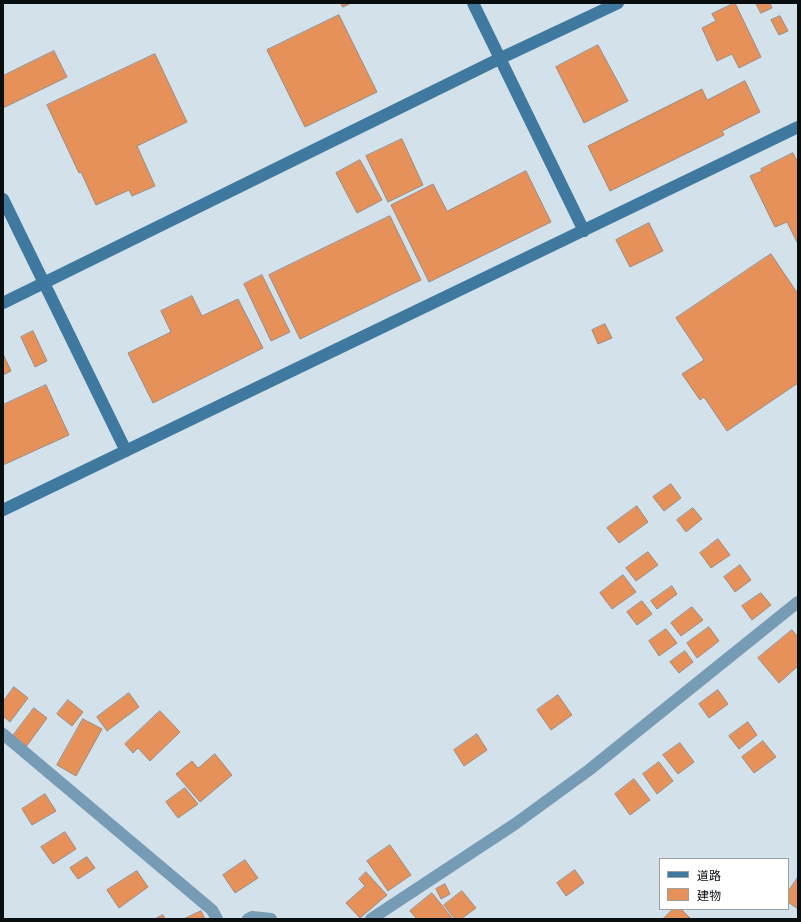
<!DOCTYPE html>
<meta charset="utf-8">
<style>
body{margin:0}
#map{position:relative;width:801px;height:922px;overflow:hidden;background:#d3e1eb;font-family:Bitter,"Noto Sans JP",serif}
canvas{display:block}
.frame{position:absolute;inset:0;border:4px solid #090e11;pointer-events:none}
.legend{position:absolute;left:659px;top:858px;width:130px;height:52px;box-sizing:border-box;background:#fff;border:1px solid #9d9fa0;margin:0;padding:5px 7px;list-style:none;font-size:12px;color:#090e11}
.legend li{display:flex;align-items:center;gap:8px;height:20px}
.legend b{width:20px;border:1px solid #9d9fa0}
</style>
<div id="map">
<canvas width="801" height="922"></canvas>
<div class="frame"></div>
<ul class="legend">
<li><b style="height:5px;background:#3f79a0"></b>道路</li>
<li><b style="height:11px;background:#e7915a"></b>建物</li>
</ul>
</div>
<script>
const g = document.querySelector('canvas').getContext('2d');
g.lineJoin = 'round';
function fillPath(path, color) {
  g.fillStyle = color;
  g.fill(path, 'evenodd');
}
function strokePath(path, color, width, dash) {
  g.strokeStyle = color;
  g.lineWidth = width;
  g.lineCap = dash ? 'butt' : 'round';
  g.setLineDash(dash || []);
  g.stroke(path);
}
const building = new Path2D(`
 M341 3H351L343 7Z
 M735 3 761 57 739 68 732 54 717 61 702 28 716 21 712 14Z
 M756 3H770L772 8 761 13Z
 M339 15 377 92 305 127 267 50Z
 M780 16 788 31 779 35 771 20Z
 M598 45 628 101 584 123 556 67Z
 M54 51 67 77 3 108V76Z
 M155 54 187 122 137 146 155 186 132 196 129 190 96 205 81 172 79 173 47 105Z
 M745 81 760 112 722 131 724 135 610 191 588 146 702 89 707 100Z
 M402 139 423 185 388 202 366 156Z
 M793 153 798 163V244L787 222 775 227 750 176 762 171 761 169Z
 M360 160 382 200 357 213 336 173Z
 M526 171 551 222 429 282 391 205 433 184 447 211Z
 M390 216 421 280 300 339 269 275Z
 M649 223 663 251 630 267 616 240Z
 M771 254 798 294V383L727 431 704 397 700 400 682 374 704 360 676 318Z
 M262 275 290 332 271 341 244 284Z
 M192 296 202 316 238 299 263 348 153 403 128 353 171 332 161 311Z
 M605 324 612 338 598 344 592 330Z
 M33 331 47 361 35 367 21 337Z
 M3 354 11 371 3 375Z
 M46 385 69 435 3 465V405Z
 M671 484 681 498 664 511 653 497Z
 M637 506 648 522 619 543 607 528Z
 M693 508 702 519 686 532 677 520Z
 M718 539 730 555 711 568 700 553Z
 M648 552 658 565 636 581 626 568Z
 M740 565 751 580 735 592 724 577Z
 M623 575 636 592 612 609 600 593Z
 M672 586 677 594 657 609 651 601Z
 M761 593 771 605 752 620 742 606Z
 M642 601 652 614 637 625 627 612Z
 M692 607 703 620 681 636 671 623Z
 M709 627 719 641 697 658 687 643Z
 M666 629 677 643 659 656 649 641Z
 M792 630 798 637V666L779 683 758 658Z
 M685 651 693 662 679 673 670 662Z
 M14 687 28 698 10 722 3 716V702Z
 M718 690 728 704 709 718 699 704Z
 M129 693 139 707 107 731 97 717Z
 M558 695 572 715 551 730 537 710Z
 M68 700 83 712 72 726 57 714Z
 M34 708 47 718 26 747 12 737Z
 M160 711 180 732 150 761 138 748 133 753 125 744Z
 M83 719 102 729 76 776 57 765Z
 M748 722 757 735 739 749 729 736Z
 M477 734 487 750 464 766 454 750Z
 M763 741 776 757 754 773 742 757Z
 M680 743 694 762 678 774 663 755Z
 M215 754 232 775 200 802 176 774 192 761 198 768Z
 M659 762 673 781 657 794 643 774Z
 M634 779 650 800 630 815 615 794Z
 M185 788 198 804 178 818 166 802Z
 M45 794 56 811 32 825 22 809Z
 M65 832 76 849 53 864 41 847Z
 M390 845 411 875 388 891 367 861Z
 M87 857 95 868 78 879 70 868Z
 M245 860 258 878 235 893 223 875Z
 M575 870 584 883 566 896 557 883Z
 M137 871 148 887 119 908 107 890Z
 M366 872 387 895 360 918 346 903 365 886 359 879Z
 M798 877V909L788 902V892Z
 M445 884 450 894 441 899 436 889Z
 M462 891 476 908 461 919H455L444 905Z
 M432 893 453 919H417L410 911Z
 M673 909H681L691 919H663Z
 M201 911 205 919H184Z
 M163 915 165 919H155Z`);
const street = new Path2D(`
 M3 734 212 910 217 919
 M248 919 252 917 271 919
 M371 919 515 824 589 770 798 602`);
const secondary = new Path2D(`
 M473 3 584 231
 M3 199 126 451
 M3 303 501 58 618 3
 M3 510 798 127`);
fillPath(building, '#e7915a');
strokePath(building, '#9a8c84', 1);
strokePath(street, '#769bb5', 12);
strokePath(secondary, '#3f79a0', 12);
</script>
